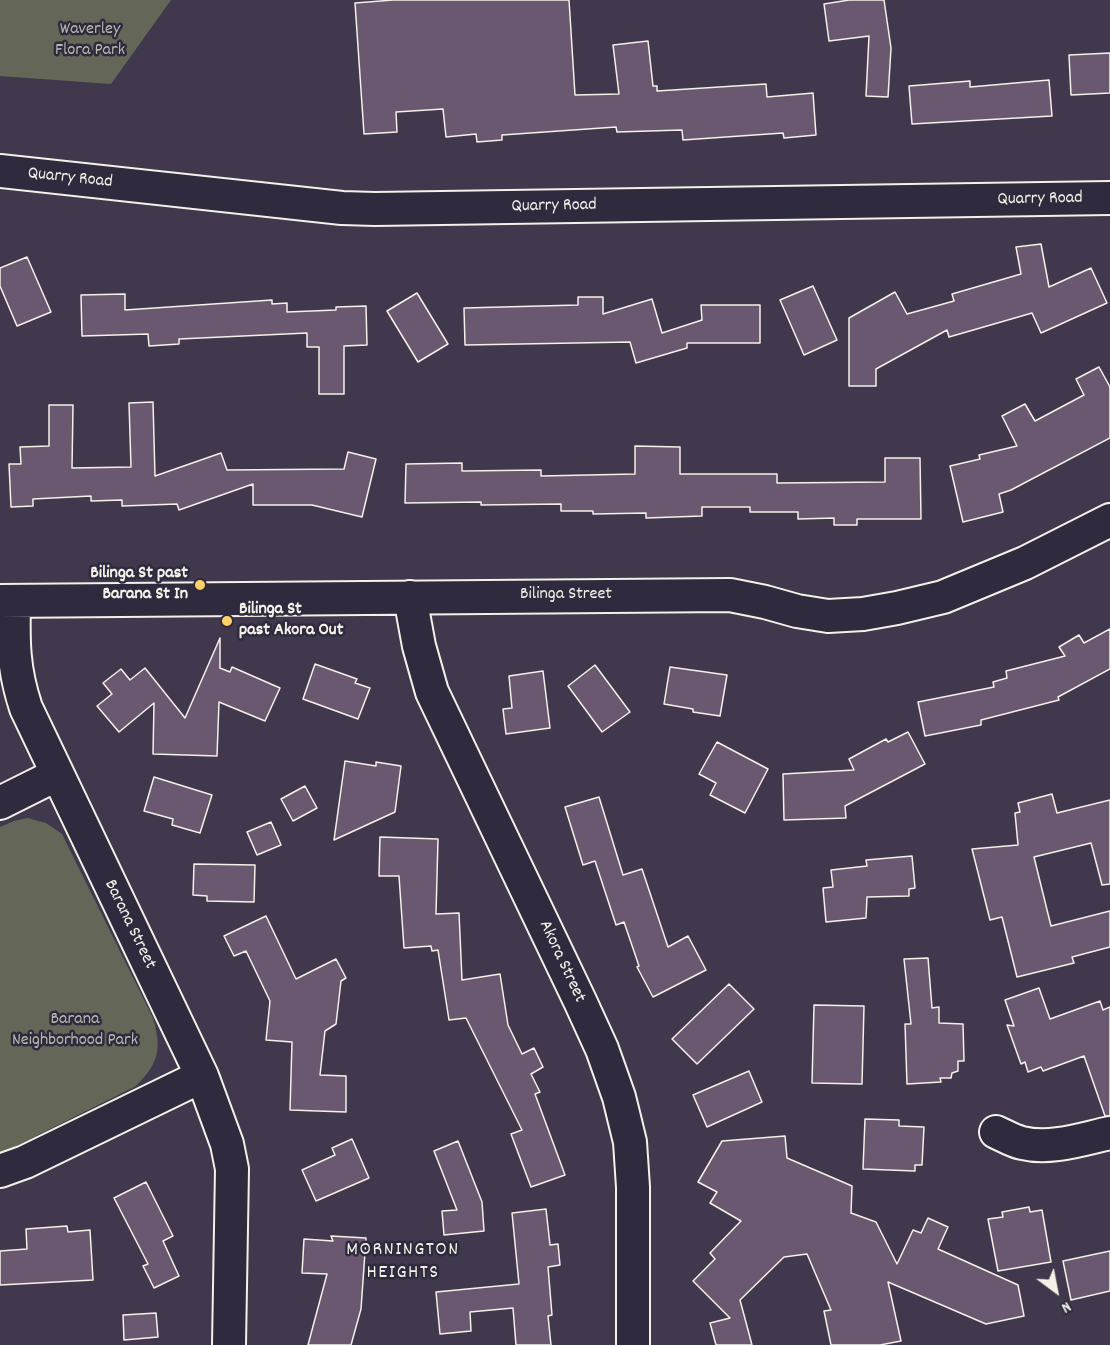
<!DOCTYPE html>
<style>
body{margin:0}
#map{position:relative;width:1110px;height:1345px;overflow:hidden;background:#41384d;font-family:Dekko,sans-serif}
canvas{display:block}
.north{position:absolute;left:1026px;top:1261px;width:60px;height:60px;-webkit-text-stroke:4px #2f2a3d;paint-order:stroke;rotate:148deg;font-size:16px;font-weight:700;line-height:24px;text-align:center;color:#f4f1e8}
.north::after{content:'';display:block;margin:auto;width:21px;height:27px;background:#f4f1e8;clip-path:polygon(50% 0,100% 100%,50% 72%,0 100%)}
</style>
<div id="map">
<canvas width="1110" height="1345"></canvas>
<div class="north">N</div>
</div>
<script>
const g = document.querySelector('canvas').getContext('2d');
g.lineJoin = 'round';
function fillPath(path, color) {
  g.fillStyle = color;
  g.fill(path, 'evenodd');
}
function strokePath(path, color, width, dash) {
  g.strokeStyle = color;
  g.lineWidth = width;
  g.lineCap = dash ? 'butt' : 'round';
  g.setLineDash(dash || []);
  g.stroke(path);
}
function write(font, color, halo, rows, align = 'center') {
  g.font = font + ' Dekko,sans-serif';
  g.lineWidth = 5;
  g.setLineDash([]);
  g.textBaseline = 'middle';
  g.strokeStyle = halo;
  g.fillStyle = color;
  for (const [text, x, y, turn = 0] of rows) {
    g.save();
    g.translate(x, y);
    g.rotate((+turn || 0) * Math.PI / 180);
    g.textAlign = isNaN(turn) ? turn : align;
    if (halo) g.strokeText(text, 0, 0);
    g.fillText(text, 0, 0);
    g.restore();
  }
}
const green = new Path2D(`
 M0 0H171L111 84 0 76Z
 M28 818 46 823 62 834 153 1018C162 1049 159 1063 136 1086L4 1152 0 1153V827L14 821Z`);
const building = new Path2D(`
 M393 0H569L575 95 619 94 613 45 648 41 653 86H657V91L766 84 767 97 813 93 816 135 784 138 783 133 683 140 682 130 617 132 616 127 502 135V140L477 142 476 134 446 137 443 109 396 112 397 132 364 134 355 3Z
 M849 0H884L891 48 888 97 866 96 869 36 829 41 824 4Z
 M1110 53V93L1071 95 1069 55Z
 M1049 80 1052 116 912 124 909 86 970 81V87Z
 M1041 244 1049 287 1091 268 1107 303 1041 333 1032 313 949 337 947 330 876 369V386H849V318L895 292 907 314 954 301 952 294 1021 274 1016 247Z
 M27 257 51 312 17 326 0 286V268Z
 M813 286 837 340 804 355 780 300Z
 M417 293 448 344 418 362 387 311Z
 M125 294V310L272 300V304L287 303V312L336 310V307L366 306 367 345 344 346V394H319V347H307V333L179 339V344L149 346 148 334 82 336 81 295Z
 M578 297H603V314L652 299 662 333 702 320 701 305H760V343H687V348L636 363 630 342 465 345 464 308 578 305Z
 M1099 367 1110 387V438L1011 490 999 494 1003 512 963 522 950 466 980 459 979 455 1017 446 1002 416 1025 404 1035 421 1084 395 1076 379Z
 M153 402 155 476 221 453 227 470 344 469 348 452 376 459 362 517 312 505H253V484L179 510 177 504 122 506V500L91 501V496L33 499V506L11 507 9 464H21L20 447 49 446V405H73L72 468 131 467 129 403Z
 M635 446 680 447V474H777V483L885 482V458H920L921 519H857V525H834V518L798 519V512H750V507H702V516L646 518V513L593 514V511H561V504L481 505V502L405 503 406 464 462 463V471L541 470V476L635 474Z
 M1110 629V669L1058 697 1059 700 981 720V725L925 736 918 702 994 687 993 682 1007 678 1006 671 1065 656 1059 647 1079 635 1084 643Z
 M220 638V668L230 672 232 667 280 688 265 721 219 702 217 756 153 754 154 703 119 732 97 706 112 694 103 683 121 669 130 680 145 668 185 718Z
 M315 664 357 679 355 683 370 688 358 719 303 699Z
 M595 665 630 712 602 732 568 686Z
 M670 667 727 675 720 716 693 712V709L664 704Z
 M543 671 550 728 506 734 503 709 512 708 509 676Z
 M908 732 925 764 845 806 846 818 784 820 783 774 854 770 849 759 886 739 888 742Z
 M717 742 768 769 745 813 710 795 716 783 699 774Z
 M345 761 376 766V762L401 766 395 812 334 840Z
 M154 777 212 795 200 833 172 825 173 819 144 811Z
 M305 786 317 808 293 821 281 799Z
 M1052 794 1057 813 1110 800V884L1102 885 1091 843 1034 857 1051 926 1110 911V947L1072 957 1074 963 1017 977 1002 917 990 920 972 849 1018 845 1015 813 1020 812 1018 803Z
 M599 797 623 875 642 869 668 947 688 936 706 970 653 997 637 967 639 966 624 922 616 925 595 861 583 865 565 807Z
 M271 822 281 845 257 855 247 832Z
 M380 837 438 839 436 914 459 913 462 980 500 974 508 1025 522 1054 534 1048 543 1067 531 1074 540 1092 535 1094 565 1175 531 1187 511 1134 522 1130 466 1018 449 1020 438 950 432 951 431 946 404 948 399 876H379Z
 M912 856 915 888 909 889V896L867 897 866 918 826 922 823 888 833 887 831 870 867 866 866 860Z
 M194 864 255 865 254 902 207 901V896L193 895Z
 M266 916 296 979 336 959 346 978 341 981 336 1024 325 1031 320 1075 346 1076V1112L290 1110 292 1042 266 1040 270 1001 246 951 234 956 224 936Z
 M928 958 932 1008 939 1007V1023L963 1024 964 1061H958V1071L952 1073 951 1078H940L941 1082 907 1084 905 1024H911L904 959Z
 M729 984 754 1009 697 1064 672 1039Z
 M1039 988 1050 1019 1100 1001 1103 1010 1110 1007V1116H1105L1084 1056 1043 1071 1041 1067 1028 1072 1025 1062 1021 1064 1007 1025 1014 1026 1005 1000Z
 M814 1005 864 1006 862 1084 812 1083Z
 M749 1071 762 1102 707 1127 693 1095Z
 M865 1119 899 1120V1126L924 1127 922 1165H915V1171L863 1169Z
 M785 1136 787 1158 852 1186 851 1213 876 1222 897 1264 913 1230 921 1233 928 1218 948 1227 938 1249 1018 1285 1024 1316 986 1324 888 1282 901 1341 880 1345H831L824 1311 831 1310 807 1254 784 1257 740 1300 752 1345H716L710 1323 730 1318 693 1281 715 1259 710 1253 741 1221 710 1203 717 1192 698 1182 722 1141Z
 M352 1139 369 1178 316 1201 302 1170 335 1155 332 1148Z
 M458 1141 482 1202 484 1231 444 1235 442 1211 457 1210 434 1151Z
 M146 1182 173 1236 163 1241 179 1276 154 1288 143 1266 148 1264 114 1198Z
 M1029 1207 1030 1212 1042 1210 1051 1262 998 1271 988 1219 1003 1217 1002 1212Z
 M546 1209 550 1245 558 1244 560 1265 548 1267 552 1315 548 1316 551 1345H516L513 1308 470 1312 471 1331 440 1334 436 1292 519 1284 512 1213Z
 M67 1226 68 1232 90 1230 93 1280 0 1285V1251L27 1249 26 1229Z
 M331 1236 366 1238 361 1309 351 1345H308L327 1274 302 1273 304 1239 333 1241Z
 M1110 1251V1291L1071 1300 1063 1261Z
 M156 1313 158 1337 124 1340 123 1315Z`);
const minor = new Path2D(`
 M0 171 342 208 375 209 1110 198
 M410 597 419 646 432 692 580 1001 602 1049 619 1097 630 1142 633 1187V1345
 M0 601 730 595 765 602 797 611 828 616 863 614 897 608 943 597 1025 563 1110 520
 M14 601C13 642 13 669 26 708L202 1076 227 1144 232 1169 229 1345
 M0 803 56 775
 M996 1132C1005 1136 1013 1141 1022 1143 1051 1150 1082 1139 1110 1133
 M0 1171 25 1162 202 1076`);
const markers = [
 [200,585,6,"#ffd166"],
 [227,621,6,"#ffd166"]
];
const parkNames = [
 ["Waverley",90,31],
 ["Flora Park",90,52],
 ["Barana",75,1021],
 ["Neighborhood Park",75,1042]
];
const streetNames = [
 ["Quarry Road",70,179,6],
 ["Quarry Road",1040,200,-1],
 ["Quarry Road",554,207,-1],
 ["Bilinga Street",566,596],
 ["Barana Street",129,925,64],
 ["Akora Street",561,962,65]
];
const poiNames = [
 ["Bilinga St past",188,575],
 ["Barana St In",188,596],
 ["Bilinga St",239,611,"left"],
 ["past Akora Out",239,632,"left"]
];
const neighbourhoodNames = [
 ["MORNINGTON",403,1251],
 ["HEIGHTS",403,1274]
];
fillPath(green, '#646658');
fillPath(building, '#6a5871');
strokePath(building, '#f4f1e8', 1.5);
strokePath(minor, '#f4f1e8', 36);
strokePath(minor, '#2f2a3d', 32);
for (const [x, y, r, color] of markers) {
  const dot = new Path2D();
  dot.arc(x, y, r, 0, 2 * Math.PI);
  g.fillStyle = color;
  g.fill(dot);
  strokePath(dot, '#2f2a3d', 2);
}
write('18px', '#bab9ae', '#2f2a3d', parkNames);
write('18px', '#f4f1e8', '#2f2a3d', streetNames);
write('bold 18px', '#f4f1e8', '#2f2a3d', poiNames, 'right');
g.letterSpacing = '1.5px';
write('20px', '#f4f1e8', '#2f2a3d', neighbourhoodNames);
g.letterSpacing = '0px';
</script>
